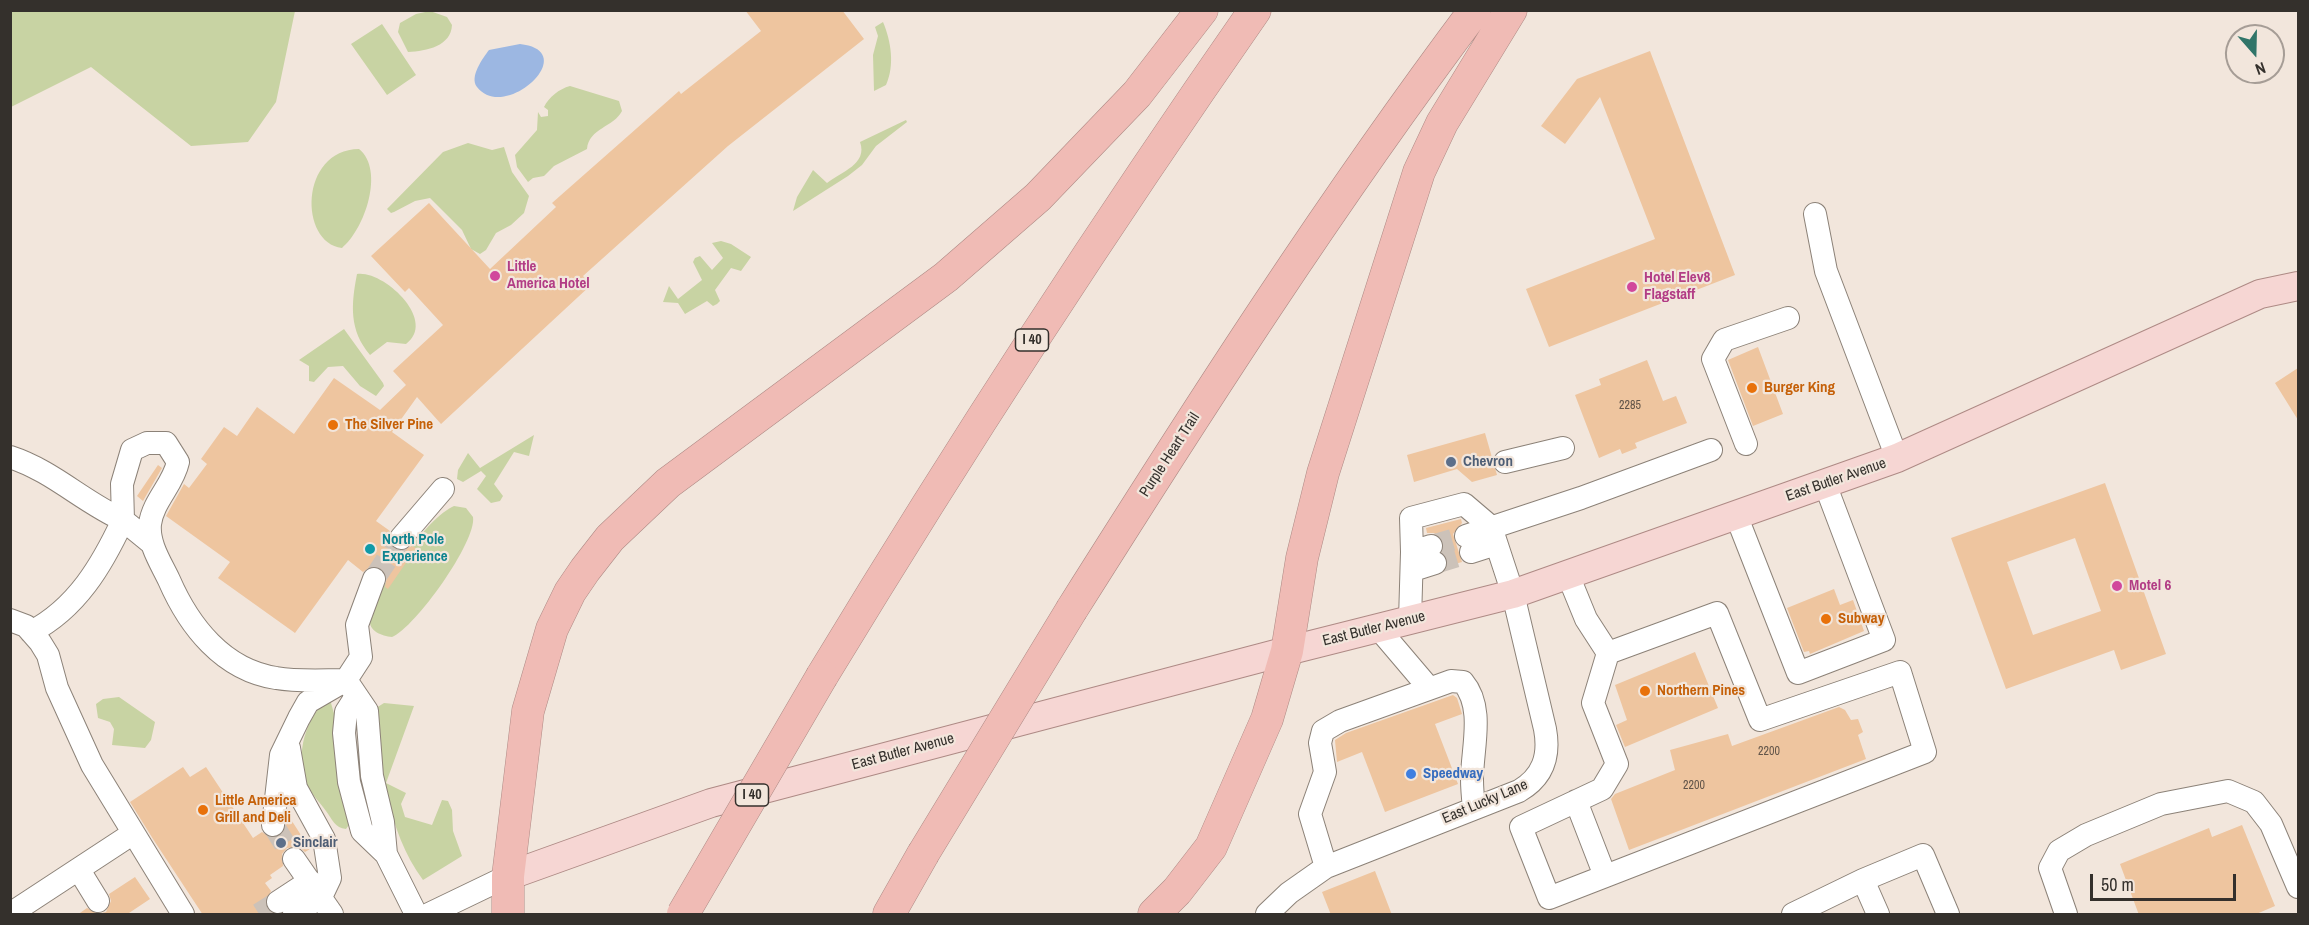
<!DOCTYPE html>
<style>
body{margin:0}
#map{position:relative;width:2309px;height:925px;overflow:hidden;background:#f2e6dc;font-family:"Archivo Narrow",sans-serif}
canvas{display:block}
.frame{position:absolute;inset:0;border:12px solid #34302c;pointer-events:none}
.north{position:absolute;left:2225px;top:24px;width:60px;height:60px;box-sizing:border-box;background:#f2e6dc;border:2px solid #a69d96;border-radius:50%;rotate:160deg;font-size:16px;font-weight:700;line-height:24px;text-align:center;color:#34302c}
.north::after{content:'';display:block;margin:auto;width:21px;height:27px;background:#307569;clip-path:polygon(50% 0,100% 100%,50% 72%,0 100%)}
.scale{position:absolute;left:2090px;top:874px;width:146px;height:27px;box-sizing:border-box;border:3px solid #34302c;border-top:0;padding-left:8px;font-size:18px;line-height:21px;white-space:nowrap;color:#34302c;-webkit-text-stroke:4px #f2e6dc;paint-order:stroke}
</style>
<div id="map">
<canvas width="2309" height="925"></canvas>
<div class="frame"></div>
<div class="north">N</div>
<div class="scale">50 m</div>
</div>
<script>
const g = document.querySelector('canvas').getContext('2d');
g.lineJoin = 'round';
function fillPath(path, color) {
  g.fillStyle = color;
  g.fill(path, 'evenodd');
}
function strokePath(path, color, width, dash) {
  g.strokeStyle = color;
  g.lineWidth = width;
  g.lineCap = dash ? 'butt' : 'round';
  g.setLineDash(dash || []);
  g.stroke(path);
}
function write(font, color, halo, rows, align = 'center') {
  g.font = font + ' "Archivo Narrow",sans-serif';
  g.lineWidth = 4.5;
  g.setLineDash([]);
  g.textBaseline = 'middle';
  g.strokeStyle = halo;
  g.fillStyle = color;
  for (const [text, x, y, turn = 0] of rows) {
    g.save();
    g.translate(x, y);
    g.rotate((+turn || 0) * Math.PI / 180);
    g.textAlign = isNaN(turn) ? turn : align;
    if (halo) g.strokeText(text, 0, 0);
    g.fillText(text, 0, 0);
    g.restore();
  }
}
const green = new Path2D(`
 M11 10H295V11L276 102 248 142 191 146 91 67 11 107Z
 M430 11 447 17 452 25C451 46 427 51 408 52L398 32 400 23 416 14Z
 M883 22C891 41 895 65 886 85L874 91 873 55 878 36 875 27Z
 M382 24 416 75 387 95 351 44Z
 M570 86 619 101 622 111C614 127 589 128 587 149L554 166 544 176 533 178 528 182 517 167 515 155 537 130 538 112 541 117 548 116V110L544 107C549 97 559 89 570 86Z
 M906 120 907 122 876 146 862 165 848 176 793 211 797 197 813 170 827 183C841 172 868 164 860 142Z
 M468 143 492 150 504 147 512 172 529 196 524 213 511 225 496 233 486 250 480 254 471 249 462 230 430 198 415 201 394 212 391 213 387 209 443 152Z
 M359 149C385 170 365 229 342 248 299 243 299 150 359 149Z
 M721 241 731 244 751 257 741 271 731 268 715 290 720 301 717 304 713 306 707 301 685 314 678 303 663 302 669 286 678 299 702 280 693 262 695 258 700 256 712 270 723 258 712 243Z
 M357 274C384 270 438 321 406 344L387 342 370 355C349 330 351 305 357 274Z
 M344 329 383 383 384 386 376 396 360 386 343 366 328 367 314 382 309 381V366L299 360Z
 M534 435 529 456 514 452 494 484 503 496 500 501 491 503 477 489 486 476 481 471 463 482 457 479 458 470 468 453 480 468Z
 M454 506 466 508 473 517C477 541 415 628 392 637 382 636 368 631 370 619 374 591 428 517 454 506Z
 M119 697 155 722 151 740 145 748 112 745 114 729 110 722 98 718 96 704 103 699Z
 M325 701 331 703 335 717 351 822 346 829C335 828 332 819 326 811 319 801 308 791 305 779 296 752 306 720 325 701Z
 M384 703 414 706 386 783 406 793 401 804 405 817 432 825 442 800 448 801 452 810 453 831 462 856 423 880C386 829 382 768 376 708Z`);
const water = new Path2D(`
 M520 44C583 51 505 123 477 87 469 77 483 58 489 50Z`);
const building = new Path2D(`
 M745 10H842L864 39 728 146 583 276 591 285 441 424 417 397 392 432 424 455 376 521 390 531 388 542 393 549 399 551 412 546 416 548 388 589 385 587 387 576 379 567 371 566 363 572 348 560 295 633 218 578 230 562 166 516 184 484 189 488 207 464 201 459 224 427 237 436 257 407 294 434 334 378 380 410 406 385 393 371 443 325 409 288 405 292 371 256 429 203 490 269 556 207 552 203 679 91 681 94 761 31Z
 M1650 51 1735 275 1549 347 1526 289 1655 239 1600 97 1565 144 1541 126 1577 79Z
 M1758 347 1783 414 1753 426 1728 360Z
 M1647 360 1663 401 1676 396 1687 423 1635 443 1637 448 1622 454 1620 449 1599 458 1575 395 1601 385 1599 379Z
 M2298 368V420L2275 383Z
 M1485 433 1497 475 1472 482 1457 469 1414 482 1407 455Z
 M158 465 162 468 143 501 137 496Z
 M2105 483 2166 654 2121 670 2114 650 2006 689 1951 538ZM2075 538 2101 611 2033 635 2007 562Z
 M1461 519 1462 523 1453 534 1462 562 1448 566V558L1443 552 1444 541 1434 533H1427L1426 528Z
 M1834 589 1840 605 1853 600 1864 631 1810 654 1809 651 1804 652 1787 608Z
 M1695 652 1718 708 1625 747 1616 725 1627 720 1615 685Z
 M1453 695 1457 698 1462 714 1435 724 1458 784 1385 812 1362 752 1337 762 1335 740 1346 733Z
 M1839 707 1845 710 1851 720 1858 719 1863 732 1858 735 1866 759 1629 850 1611 799 1615 794 1675 770 1670 750 1728 734 1732 746Z
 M183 767 190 777 206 767 253 838 262 832 271 838 279 837 284 833 288 815 310 849 305 852 299 847 287 848 282 854 283 866 270 875 272 878 265 883 271 891 265 903 267 910 274 915H203L153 839 130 802Z
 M2242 825 2275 906 2254 915H2139L2120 864 2209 828 2212 837Z
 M1375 871 1392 915H1331L1322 892Z
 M135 877 150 899 126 915H77L87 908 98 914 106 912 111 901 109 894Z`);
const minorTunnel = new Path2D(`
 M1431 546 1466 536
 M1435 563 1471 552
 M374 579 401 538
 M273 825 294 859
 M259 914 278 902`);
const minor = new Path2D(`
 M1815 214 1826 271 1897 458
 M1746 444 1713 359 1724 340 1788 318
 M10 457C53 471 83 502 123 520 102 565 77 608 31 632
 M1505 462 1563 448
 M1736 515 1798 673 1884 640 1825 484
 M1466 536 1581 498 1711 450
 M401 538 443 489
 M150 542 123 520 122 484 132 450 147 443H166L178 462C173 485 153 501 150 524 148 544 161 563 169 580 189 626 223 670 276 678 299 682 323 680 346 680L367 711 372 776 383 822 386 854 416 914
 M1471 552 1496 544
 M1413 570 1435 563
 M1568 575 1586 619 1608 653 1717 613 1760 720 1900 672 1925 752 1549 898 1521 827 1602 789 1617 764 1593 703 1608 653
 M10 620 26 626 40 642 48 655 57 688 92 765 183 914
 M1410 620 1412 552 1431 546
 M1378 628 1429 688
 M355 698 346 712 344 733 349 782 362 831 386 854
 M289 748 296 788 324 839 330 878 321 897 294 914
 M1576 801 1605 876
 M273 825 281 755 299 718 308 702 346 680 361 657 357 625 374 579
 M294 859 332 914
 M1326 867 1310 814 1325 772 1320 743 1323 731 1340 721 1451 681 1463 682C1485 708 1472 748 1472 779 1472 789 1473 799 1474 808
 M79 870 98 901
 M1863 880 1923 855 1948 914
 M278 902 310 881
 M10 914 132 834
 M429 914 508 876
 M1267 914 1289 893 1326 867 1519 791C1543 777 1550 756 1545 729L1513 594 1491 527 1464 504 1411 518 1412 552
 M1793 914 1863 880 1878 914
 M2066 914 2050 868 2059 851 2086 835 2161 804 2228 791 2254 802 2271 824 2298 887`);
const major = new Path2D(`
 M508 876 711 803 1287 651 1513 594 1897 458 2260 294 2298 286`);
const highway = new Path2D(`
 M1072 609C1200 406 1330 203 1475 10
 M822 676C959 450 1103 228 1255 10
 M508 914V876L528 711 552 629 570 592 585 570 610 538 668 483 946 277 1038 197 1137 94 1202 10
 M889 914 923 854
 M1154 914 1177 891 1211 847 1267 719 1287 651 1302 558 1323 473 1419 172 1442 123 1511 10`);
const highwayBridge = new Path2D(`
 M923 854 1072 609
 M683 914 822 676`);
const markers = [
 [495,276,6,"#d1479c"],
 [1632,287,6,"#d1479c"],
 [1752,388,6,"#e8710a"],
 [333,425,6,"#e8710a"],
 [1451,462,6,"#5c6f8a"],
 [370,549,6,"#0f9aa8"],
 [2117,586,6,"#d1479c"],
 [1826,619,6,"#e8710a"],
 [1645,691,6,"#e8710a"],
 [1411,774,6,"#3f7fe0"],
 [203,810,6,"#e8710a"],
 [281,843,6,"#5c6f8a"]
];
const numberNames = [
 ["2285",1630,406],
 ["2200",1769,752],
 ["2200",1694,786]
];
const shields = [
 [1032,340,33],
 [752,795,33]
];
const shieldNames = [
 ["I 40",1032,340],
 ["I 40",752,795]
];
const hotelNames = [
 ["Little",507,267],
 ["America Hotel",507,284],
 ["Hotel Elev8",1644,278],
 ["Flagstaff",1644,295],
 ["Motel 6",2129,586]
];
const foodNames = [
 ["Burger King",1764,388],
 ["The Silver Pine",345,425],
 ["Subway",1838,619],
 ["Northern Pines",1657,691],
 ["Little America",215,801],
 ["Grill and Deli",215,818]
];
const streetNames = [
 ["Purple Heart Trail",1170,455,-57],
 ["East Butler Avenue",1836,480,-19],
 ["East Butler Avenue",1374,629,-14],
 ["East Butler Avenue",903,752,-15],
 ["East Lucky Lane",1485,802,-23]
];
const serviceNames = [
 ["Chevron",1463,462],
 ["Sinclair",293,843]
];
const cultureNames = [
 ["North Pole",382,540],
 ["Experience",382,557]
];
const shopNames = [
 ["Speedway",1423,774]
];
fillPath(green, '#c8d3a3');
fillPath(water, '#9cb7e2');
fillPath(building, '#eec59f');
strokePath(minorTunnel, '#ccc2b9', 22, [22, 11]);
strokePath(minor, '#8c8278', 24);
strokePath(major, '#ae8a85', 30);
strokePath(highway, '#ae8a85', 33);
strokePath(minor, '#fff', 22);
strokePath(major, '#f6d6d3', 28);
strokePath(highway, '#f0bbb5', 32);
strokePath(highwayBridge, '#ae8a85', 33, []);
strokePath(highwayBridge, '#f0bbb5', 32);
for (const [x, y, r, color] of markers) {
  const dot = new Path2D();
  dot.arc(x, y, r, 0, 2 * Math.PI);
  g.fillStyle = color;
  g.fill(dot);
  strokePath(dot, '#f2e6dc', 2);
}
write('12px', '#625549', null, numberNames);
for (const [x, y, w] of shields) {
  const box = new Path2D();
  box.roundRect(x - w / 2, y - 11, w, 22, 4.5);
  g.fillStyle = '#f2e6dc';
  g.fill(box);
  strokePath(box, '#34302c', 1.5);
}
write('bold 14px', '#34302c', null, shieldNames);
write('bold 15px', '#b23c85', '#f2e6dc', hotelNames, 'left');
write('bold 15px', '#c56008', '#f2e6dc', foodNames, 'left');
write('15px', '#34302c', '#f2e6dc', streetNames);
write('bold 15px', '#4e5e75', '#f2e6dc', serviceNames, 'left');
write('bold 15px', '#0d838f', '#f2e6dc', cultureNames, 'left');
write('bold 15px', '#366cbe', '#f2e6dc', shopNames, 'left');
</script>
